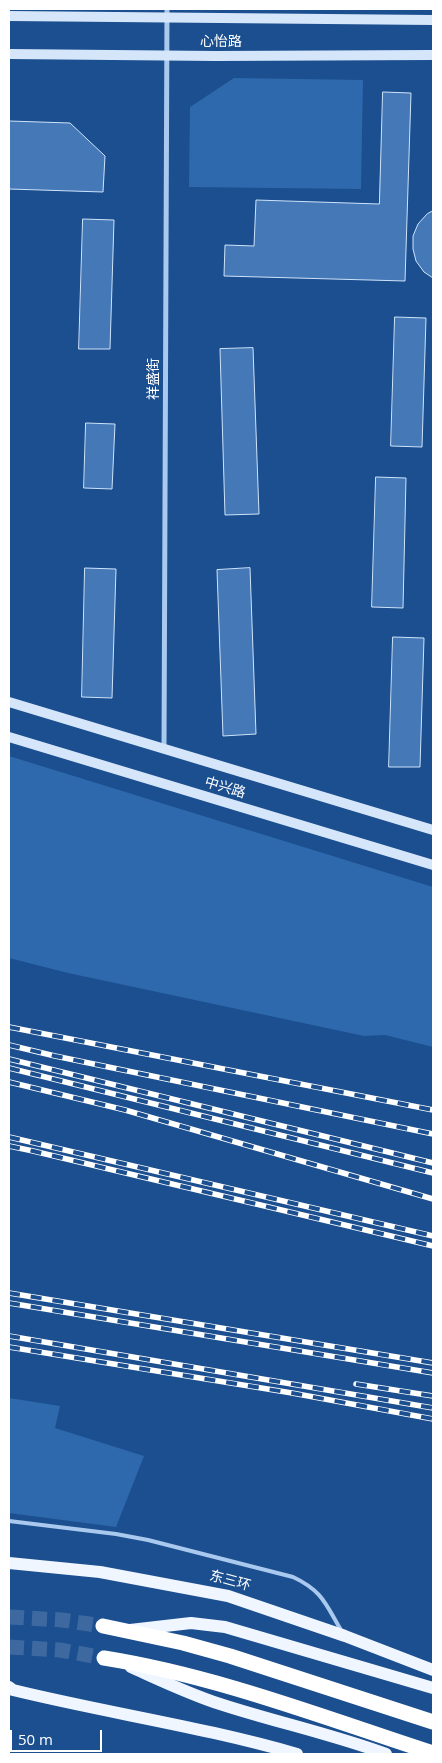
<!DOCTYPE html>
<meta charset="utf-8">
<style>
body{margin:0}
#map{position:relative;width:442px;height:1763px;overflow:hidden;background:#1b4f8f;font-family:"Open Sans",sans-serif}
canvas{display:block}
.frame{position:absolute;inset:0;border:10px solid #fff;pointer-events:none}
.scale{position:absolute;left:10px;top:1730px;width:92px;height:22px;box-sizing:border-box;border:2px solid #fff;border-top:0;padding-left:6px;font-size:15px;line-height:18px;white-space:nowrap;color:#fff;-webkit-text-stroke:4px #1b4f8f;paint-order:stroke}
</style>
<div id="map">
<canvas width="442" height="1763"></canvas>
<div class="frame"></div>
<div class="scale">50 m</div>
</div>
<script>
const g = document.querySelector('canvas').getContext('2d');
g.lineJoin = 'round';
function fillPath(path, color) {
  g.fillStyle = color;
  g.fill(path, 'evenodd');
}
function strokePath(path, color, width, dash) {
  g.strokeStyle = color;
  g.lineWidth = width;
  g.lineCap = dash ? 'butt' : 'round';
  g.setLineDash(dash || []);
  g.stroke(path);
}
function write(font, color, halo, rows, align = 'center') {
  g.font = font + ' "Open Sans","Noto Sans SC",sans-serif';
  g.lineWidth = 4;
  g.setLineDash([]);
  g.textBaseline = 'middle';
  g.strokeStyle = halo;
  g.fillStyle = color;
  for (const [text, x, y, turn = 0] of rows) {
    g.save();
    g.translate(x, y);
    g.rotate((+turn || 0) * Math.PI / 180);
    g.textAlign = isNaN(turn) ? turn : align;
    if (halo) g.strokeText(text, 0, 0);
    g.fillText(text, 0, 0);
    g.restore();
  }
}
const green = new Path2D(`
 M234 78 363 80 361 189 189 187 190 107Z
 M9 756 433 887V1047L385 1035 364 1036 68 973 9 958Z
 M9 1398 60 1406 55 1428 144 1456 116 1527 9 1513Z`);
const building = new Path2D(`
 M383 92 411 93 405 281 224 276 225 245 254 246 256 200 379 204Z
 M9 121 70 123 105 156 103 192 9 189Z
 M433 211V278L424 272 416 261 413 249V236L418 224 427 214Z
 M83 219 114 220 110 349H79Z
 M395 317 426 318 422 447 391 446Z
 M253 348 259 514 225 515 220 349Z
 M86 423 115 424 112 489 84 488Z
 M376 477 406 478 403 608 372 607Z
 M85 568 116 569 112 698 82 697Z
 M250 568 256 734 223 736 217 570Z
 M393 637 424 638 420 767H389Z`);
const highwayTunnel = new Path2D(`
 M9 1617 62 1620 103 1626
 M9 1647 60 1650 104 1658`);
const lane = new Path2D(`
 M9 1521 116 1534 148 1540 293 1577C323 1591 326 1605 342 1632`);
const street = new Path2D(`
 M164 748 167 9`);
const secondary = new Path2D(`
 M9 16 433 20
 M9 54 215 56 433 55
 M9 702 433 830
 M9 737 433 865`);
const primary = new Path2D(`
 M9 1563 100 1572 228 1596 345 1636 433 1670
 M130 1630 191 1623 225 1627 433 1688
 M131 1667C160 1680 189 1694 220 1704 275 1722 332 1734 386 1754
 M9 1687 13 1690C107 1713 204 1727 297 1754`);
const highway = new Path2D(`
 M103 1626 183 1643 230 1656 433 1722
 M104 1658C217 1676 325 1718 433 1753`);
const rail = new Path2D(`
 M9 1027 433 1110
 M9 1045 55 1056 433 1134
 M9 1059 433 1163
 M9 1068 433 1173
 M9 1082 125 1110 433 1199
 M9 1137 433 1236
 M9 1146 33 1151 433 1246
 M9 1293 433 1363
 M9 1303 433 1373
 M9 1336 433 1408
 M9 1347 292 1393 433 1419
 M356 1384 433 1396`);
const streetNames = [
 ["心怡路",221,42],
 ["祥盛街",154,379,-90],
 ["中兴路",225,788,17],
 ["东三环",230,1581,15]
];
fillPath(green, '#2e69ad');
fillPath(building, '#4478b7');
strokePath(building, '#cfe3fa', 1);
strokePath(highwayTunnel, '#3d69a0', 15, [15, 8]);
strokePath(lane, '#a9c9ee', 4);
strokePath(street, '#a9c9ee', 5);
strokePath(secondary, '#d6e6fa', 10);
strokePath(primary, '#f0f6ff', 12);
strokePath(highway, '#fff', 15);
strokePath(rail, '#fff', 5.5);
strokePath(rail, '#1b4f8f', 4, [11]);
write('14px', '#fff', '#1b4f8f', streetNames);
</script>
